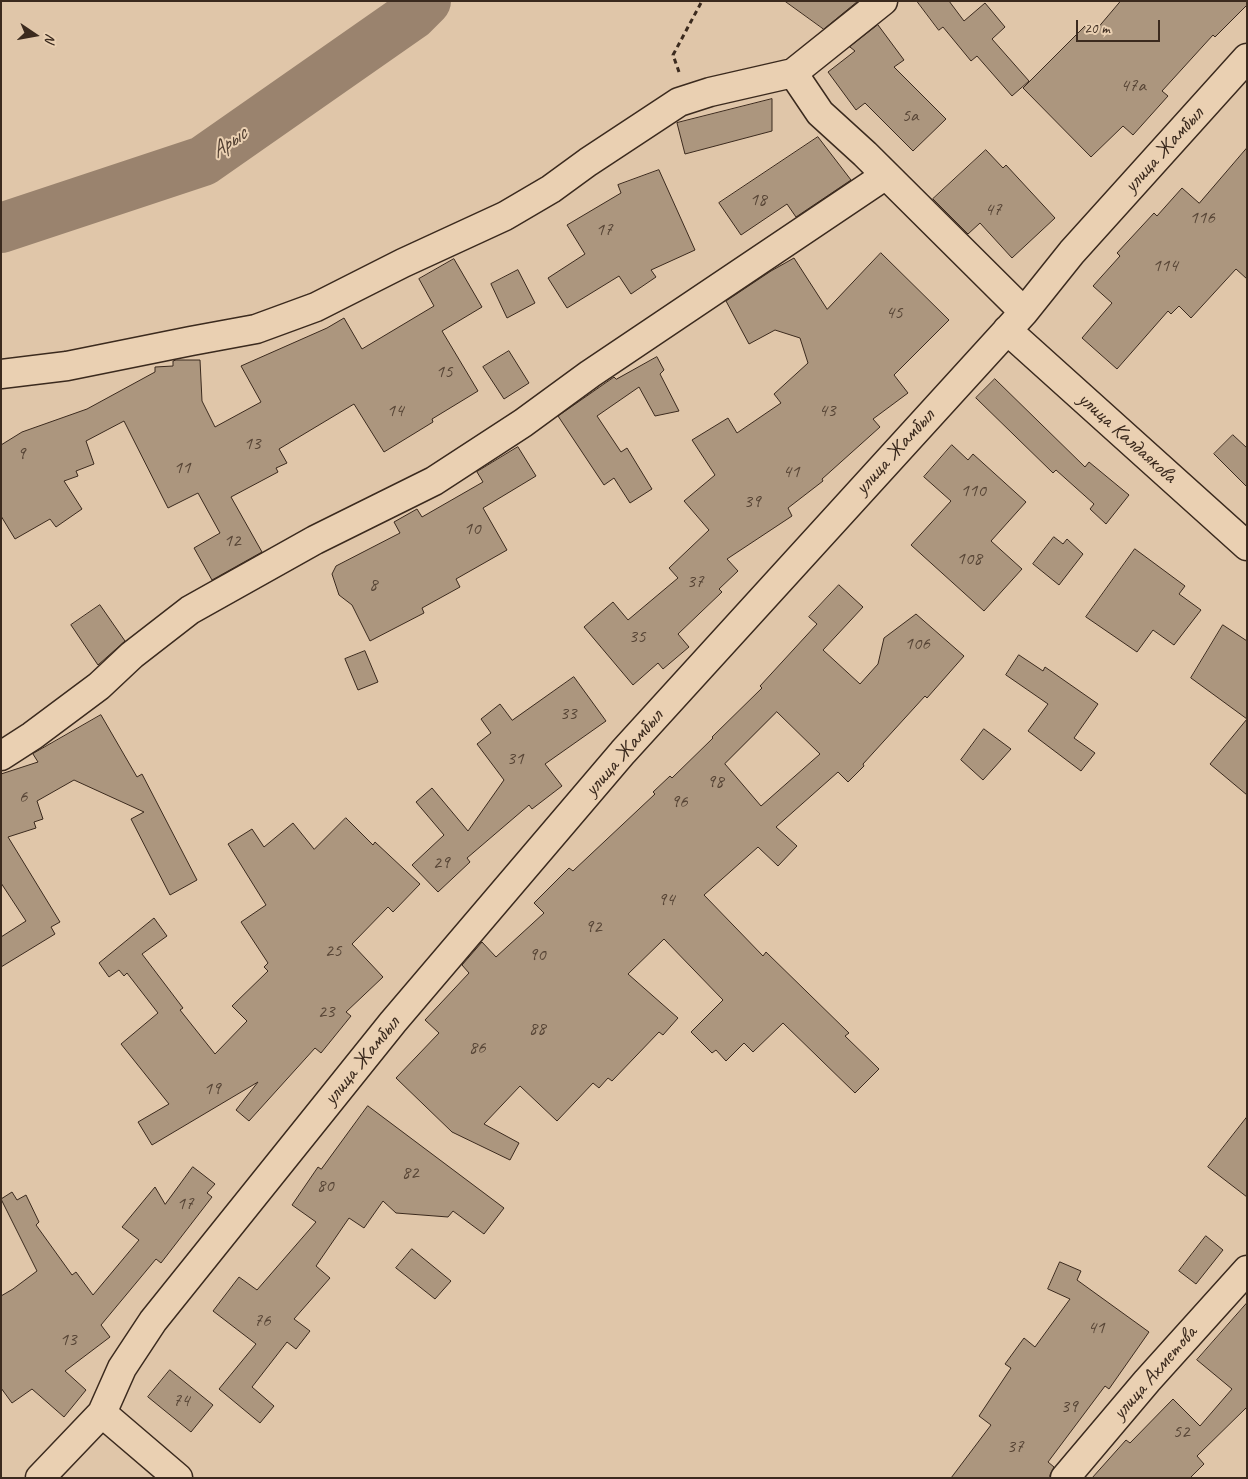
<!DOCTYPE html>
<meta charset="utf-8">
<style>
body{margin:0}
#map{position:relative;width:1248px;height:1479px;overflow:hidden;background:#e0c6a9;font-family:Caveat,sans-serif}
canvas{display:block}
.frame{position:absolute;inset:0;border:2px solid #3b2a1e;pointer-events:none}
.north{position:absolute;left:10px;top:10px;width:50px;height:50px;-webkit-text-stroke:4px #ead0b2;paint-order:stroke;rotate:102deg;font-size:14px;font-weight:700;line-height:20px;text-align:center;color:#3b2a1e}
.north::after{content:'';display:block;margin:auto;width:18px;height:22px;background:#3b2a1e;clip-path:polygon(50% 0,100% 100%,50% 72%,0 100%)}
.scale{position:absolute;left:1076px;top:20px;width:84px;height:22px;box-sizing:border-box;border:2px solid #3b2a1e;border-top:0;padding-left:6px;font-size:15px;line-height:18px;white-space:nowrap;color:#3b2a1e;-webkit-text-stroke:4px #ead0b2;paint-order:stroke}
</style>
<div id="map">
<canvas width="1248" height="1479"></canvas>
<div class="frame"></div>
<div class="north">N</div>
<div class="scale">20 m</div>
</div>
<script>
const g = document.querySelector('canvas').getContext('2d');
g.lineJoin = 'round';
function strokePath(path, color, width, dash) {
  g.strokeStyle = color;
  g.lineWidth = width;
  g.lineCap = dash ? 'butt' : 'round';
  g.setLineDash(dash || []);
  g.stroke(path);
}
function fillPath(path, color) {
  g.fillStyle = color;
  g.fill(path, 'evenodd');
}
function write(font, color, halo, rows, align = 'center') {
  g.font = font + ' Caveat,sans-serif';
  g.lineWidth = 4;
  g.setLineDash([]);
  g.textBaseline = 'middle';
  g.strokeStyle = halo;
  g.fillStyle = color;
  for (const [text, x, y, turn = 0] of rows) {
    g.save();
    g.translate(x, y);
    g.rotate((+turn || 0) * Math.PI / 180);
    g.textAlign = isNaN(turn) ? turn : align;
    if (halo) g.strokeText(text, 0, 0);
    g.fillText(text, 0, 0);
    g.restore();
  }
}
const river = new Path2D(`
 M1 228 203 161 412 15 426 1`);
const building = new Path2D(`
 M785 1H858L824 29Z
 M917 1H949L964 21 985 3 1005 27 992 39 1029 81 1012 96 977 56 971 61 943 27 939 30Z
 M1121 1H1247V5L1215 37 1213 35 1162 91 1168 96 1133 135 1123 126 1091 157 1023 88 1086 25 1093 33Z
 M878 25 904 60 894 67 946 119 913 151 865 103 856 110 828 72 855 51 850 47Z
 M772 99V131L685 154 677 123Z
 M818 137 851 180 796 217 787 204 741 235 719 203Z
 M1247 148V279L1236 269 1191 318 1179 306 1171 314 1168 311 1117 369 1082 338 1112 303 1093 286 1120 256 1117 253 1154 213 1157 216 1182 188 1199 203Z
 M986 150 1003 168 1006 165 1055 218 1012 258 980 223 968 234 933 199Z
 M659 170 695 250 651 270 656 277 631 294 619 276 567 308 548 278 585 254 567 225 621 193 618 185Z
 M881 253 949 320 894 375 908 393 873 419 880 427 822 479 823 481 788 508 792 516 727 559 738 571 719 589 722 592 678 634 689 647 663 669 658 663 633 685 584 627 613 602 628 620 678 578 669 568 709 530 684 501 715 475 692 440 728 418 737 433 781 403 774 394 808 363 800 338 775 330 749 344 726 301 771 271 794 258 827 309Z
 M454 259 482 307 442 331 478 391 432 419 433 422 384 452 354 404 279 449 287 463 276 468 278 472 231 497 262 552 212 580 194 548 220 533 198 493 168 508 124 421 86 441 94 464 76 471 78 476 64 481 82 509 56 527 50 519 15 539 1 516V445L22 432 87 409 155 372V367L173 366V361L176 360H200L202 401 215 427 261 402 241 366 327 328 344 318 362 349 434 306 419 279Z
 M518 270 535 303 507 318 491 284Z
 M509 351 529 383 504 399 483 367Z
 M657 357 664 370 660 374 679 411 655 416 639 387 597 416 621 452 627 448 652 489 630 503 614 478 604 485 558 416 614 377 616 379Z
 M995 379 1085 467 1089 462 1129 495 1106 524 1090 509 1094 504 1056 470 1053 473 976 398Z
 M1233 435 1247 448V487L1214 454Z
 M952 445 968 460 973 454 1026 502 991 541 1022 569 984 611 911 545 951 501 924 477Z
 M518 447 536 476 483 508 507 550 456 579 460 587 422 608 424 613 370 641 352 605 339 595 332 574 336 566 400 533 394 522 417 509 422 517 483 482 477 472Z
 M1054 537 1063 544 1067 539 1083 554 1059 585 1033 564Z
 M1135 549 1185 586 1179 594 1201 610 1174 645 1153 630 1137 652 1086 617Z
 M839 585 863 607 823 650 860 684 878 664 884 638 916 614 964 656 927 698 925 696 863 764 864 766 848 782 838 772 776 827 797 846 778 866 758 847 704 895 763 956 766 952 849 1033 845 1036 879 1069 855 1093 783 1023 753 1052 744 1043 726 1061 716 1050 712 1053 691 1032 723 1000 664 939 628 974 678 1018 663 1035 659 1032 612 1081 608 1078 599 1088 593 1083 557 1121 520 1086 484 1124 519 1143 510 1160 452 1132 396 1078 439 1033 425 1020 469 973 462 965 482 942 496 957 544 913 534 903 569 868 573 871 655 794 653 792 670 776 672 778 713 738 712 737 762 688 760 686 817 624 809 617ZM777 712 820 754 761 806 725 764Z
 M100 605 125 641 98 665 71 625Z
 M1223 625 1247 641V795L1210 764 1247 719 1191 678Z
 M365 651 378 682 358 690 345 659Z
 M1019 655 1043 671 1045 667 1098 704 1074 738 1095 753 1081 771 1028 731 1048 704 1006 675Z
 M574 677 606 721 545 764 562 786 532 809 529 805 467 858 470 862 438 892 412 865 444 835 416 802 432 788 468 831 504 780 477 744 491 733 481 719 500 704 512 720Z
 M101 715 137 777 142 774 197 880 170 895 131 819 144 812 74 780 37 801 43 819 34 822 36 828 8 837 60 922 51 927 55 934 1 967V937L26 921 1 883V774L38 762 33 754Z
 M984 729 1011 749 983 780 961 760Z
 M346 818 373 845 375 842 420 884 393 912 388 907 352 944 383 977 346 1012 351 1016 321 1053 315 1048 249 1121 236 1110 258 1082 152 1145 138 1122 169 1104 121 1044 158 1013 127 973 124 976 119 970 109 977 99 963 154 918 167 936 142 954 183 1008 180 1010 215 1054 247 1021 232 1006 268 971 264 967 268 963 241 922 266 905 228 844 252 829 264 847 293 823 314 849Z
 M368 1106 504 1208 484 1234 453 1211 448 1217 396 1213 383 1201 364 1228 349 1218 316 1266 330 1278 294 1319 310 1331 296 1349 287 1342 252 1387 274 1406 260 1423 219 1389 256 1344 213 1311 239 1277 257 1290 316 1222 292 1205 318 1167 321 1169Z
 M1247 1117V1197L1208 1167Z
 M193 1167 215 1184 207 1193 212 1197 161 1263 156 1259 101 1325 110 1337 65 1371 86 1390 64 1417 32 1389 12 1403 1 1388V1296L13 1289 37 1271 1 1199 12 1192 17 1200 26 1195 39 1222 36 1225 72 1275 76 1272 93 1295 139 1240 122 1227 155 1187 165 1204Z
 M1206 1236 1223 1250 1196 1284 1179 1271Z
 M412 1249 451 1281 435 1299 396 1268Z
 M1060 1262 1081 1271 1077 1280 1149 1332 1109 1389 1105 1386 1048 1462 1054 1467 1050 1475V1478H951L991 1425 979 1416 1011 1368 1005 1364 1024 1338 1035 1347 1070 1299 1048 1289Z
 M1247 1303V1407L1197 1456 1204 1464 1190 1478H1092L1126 1440 1130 1443 1173 1399 1200 1426 1232 1389 1197 1360Z
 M170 1370 213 1405 191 1432 148 1397Z`);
const path = new Path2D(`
 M679 72 673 55 702 1`);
const street = new Path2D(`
 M793 73 820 113 865 154 1024 312
 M1007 330 1247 546
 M1 374 67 366 191 341 256 329 316 307 403 263 505 216 551 189 588 162 679 102 710 92 793 73 883 1
 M1 756 32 736 99 686 132 655 190 610 315 540 434 481 523 423 590 374 886 175
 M102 1413 178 1478
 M40 1478 102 1413 122 1368 153 1321 393 1022 623 752 1024 312 1072 252 1247 58
 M1065 1478 1147 1381 1247 1270`);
const numberNames = [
 ["47а",1133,86],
 ["5а",910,116],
 ["18",758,200],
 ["47",993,210],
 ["116",1202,218],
 ["17",604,230],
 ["114",1165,266],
 ["45",894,313],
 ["15",444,372],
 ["14",395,411],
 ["43",827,411],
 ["13",252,444],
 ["9",21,454],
 ["11",182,468],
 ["41",791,472],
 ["110",973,491],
 ["39",752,502],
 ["10",472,529],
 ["12",232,541],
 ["108",969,559],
 ["37",695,582],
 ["8",373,585],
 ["35",637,637],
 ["106",917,644],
 ["33",568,714],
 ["31",515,759],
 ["98",715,782],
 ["6",23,797],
 ["96",679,802],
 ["29",441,863],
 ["94",666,900],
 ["92",593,927],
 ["25",333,951],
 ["90",537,955],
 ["23",326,1012],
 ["88",537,1029],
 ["86",477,1048],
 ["19",212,1089],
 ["82",410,1173],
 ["80",325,1186],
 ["17",185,1204],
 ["76",262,1321],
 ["41",1096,1328],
 ["13",68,1340],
 ["74",181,1401],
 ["39",1069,1407],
 ["52",1181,1432],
 ["37",1015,1447]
];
const streetNames = [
 ["улица Жамбыл",1164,150,-48],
 ["улица Калдаякова",1127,438,42],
 ["улица Жамбыл",895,452,-48],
 ["улица Жамбыл",624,753,-49],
 ["улица Жамбыл",362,1061,-51],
 ["улица Ахметова",1155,1373,-49]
];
const waterNames = [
 ["Арыс",229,143,-35]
];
strokePath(river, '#9a836e', 50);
fillPath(building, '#ac967e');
strokePath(building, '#3b2a1e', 1);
strokePath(street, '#3b2a1e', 31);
strokePath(path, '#3b2a1e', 3, [5, 4]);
strokePath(street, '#ead0b2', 28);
write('19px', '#574536', null, numberNames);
write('21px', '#3b2a1e', '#ead0b2', streetNames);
write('italic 22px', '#534032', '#ead0b2', waterNames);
</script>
